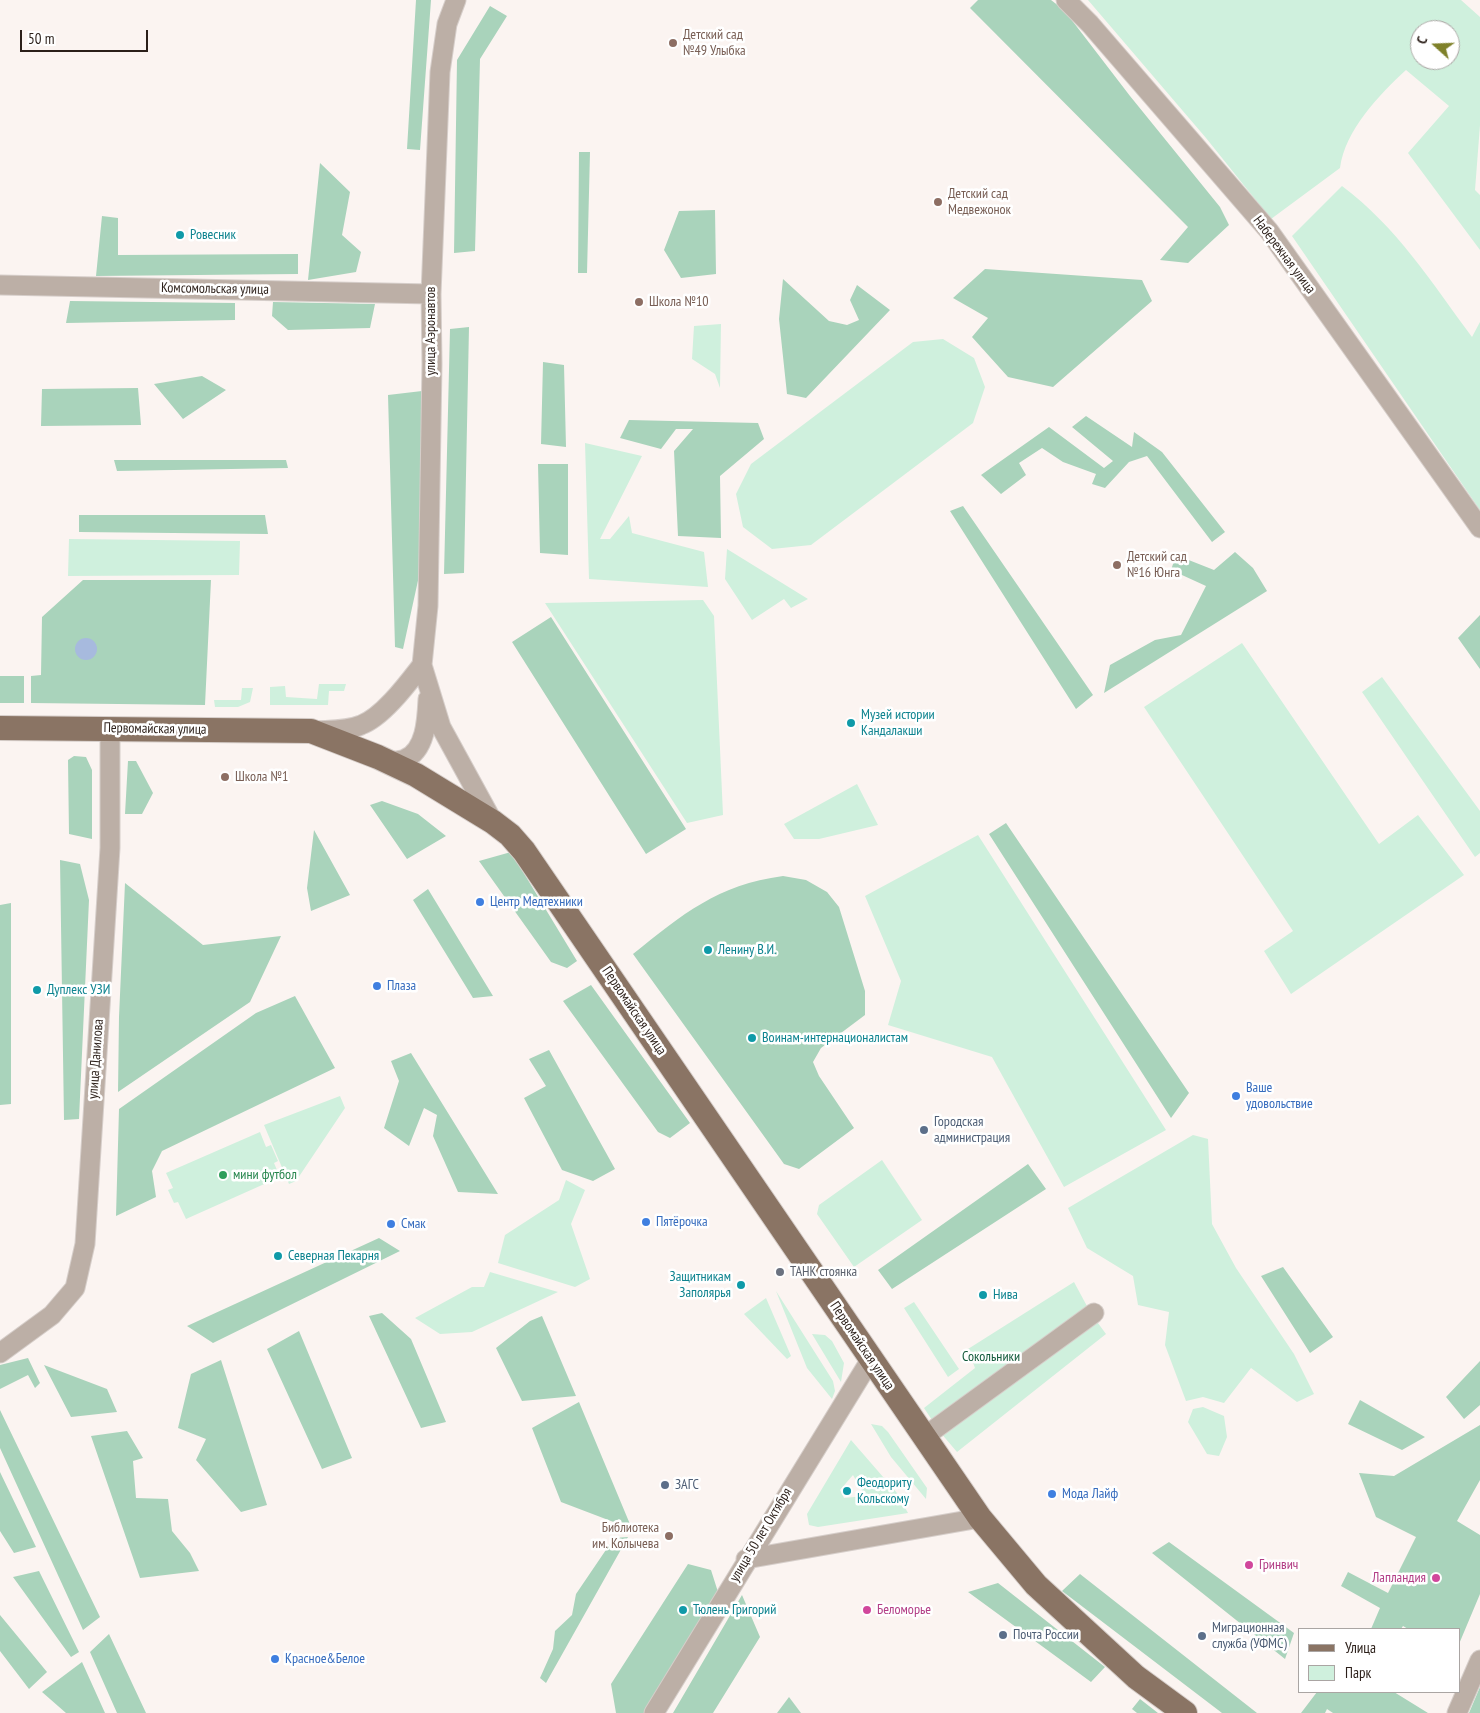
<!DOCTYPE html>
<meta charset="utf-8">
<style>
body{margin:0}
#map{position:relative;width:1480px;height:1713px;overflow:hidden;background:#fbf4f1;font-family:"PT Sans Narrow",sans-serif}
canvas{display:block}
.legend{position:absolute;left:1298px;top:1628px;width:162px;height:65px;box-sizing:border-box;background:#fff;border:1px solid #aaa5a3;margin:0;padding:6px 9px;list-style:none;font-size:15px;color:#2b1f19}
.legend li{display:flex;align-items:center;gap:10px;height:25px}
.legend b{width:25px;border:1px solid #aaa5a3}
.north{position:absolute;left:1410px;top:20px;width:50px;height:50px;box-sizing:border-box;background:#fff;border:1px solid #aaa5a3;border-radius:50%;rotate:290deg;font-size:14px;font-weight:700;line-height:20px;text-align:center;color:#2b1f19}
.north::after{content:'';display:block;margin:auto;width:18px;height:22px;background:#7f812a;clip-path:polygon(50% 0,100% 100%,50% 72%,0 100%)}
.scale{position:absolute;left:20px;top:30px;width:128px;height:22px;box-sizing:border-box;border:2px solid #2b1f19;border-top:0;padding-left:6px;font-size:15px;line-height:18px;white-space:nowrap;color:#2b1f19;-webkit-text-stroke:4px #fff;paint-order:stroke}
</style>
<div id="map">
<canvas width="1480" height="1713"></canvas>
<ul class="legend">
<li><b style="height:6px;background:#8a7464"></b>Улица</li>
<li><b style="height:14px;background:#cff0dd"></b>Парк</li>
</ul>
<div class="north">С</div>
<div class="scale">50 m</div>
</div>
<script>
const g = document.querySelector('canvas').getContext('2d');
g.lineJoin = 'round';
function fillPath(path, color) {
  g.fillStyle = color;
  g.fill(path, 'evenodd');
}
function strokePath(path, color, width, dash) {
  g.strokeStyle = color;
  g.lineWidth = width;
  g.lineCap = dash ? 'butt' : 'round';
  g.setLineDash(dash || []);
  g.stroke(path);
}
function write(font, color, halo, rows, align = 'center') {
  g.font = font + ' "PT Sans Narrow",sans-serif';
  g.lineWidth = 5;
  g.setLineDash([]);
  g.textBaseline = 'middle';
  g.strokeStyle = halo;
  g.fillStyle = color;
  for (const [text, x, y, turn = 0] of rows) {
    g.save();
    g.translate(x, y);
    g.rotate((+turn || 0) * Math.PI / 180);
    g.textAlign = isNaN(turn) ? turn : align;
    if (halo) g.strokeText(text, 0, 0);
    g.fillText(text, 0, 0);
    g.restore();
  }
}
const green = new Path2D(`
 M1088 0H1461L1480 17V125L1475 190 1480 195V250L1408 153 1449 106 1406 70C1379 95 1345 130 1340 168L1271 219 1206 138ZM1420 30H1450V60H1420Z
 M1342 186C1396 226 1432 283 1472 337L1480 322V510L1292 236Z
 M721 324 720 388 715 374 692 359 694 326Z
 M943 339 974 358 985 387 973 423 811 545 772 549 743 527 736 494 751 464 913 342Z
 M585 443 642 456 600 539H610L629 516 632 533 704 552 708 587 589 579Z
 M69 539 240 541 239 575 68 576Z
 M727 549 808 599 791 608 784 599 752 620 725 579Z
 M703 600 714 616 723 815 687 823 545 603Z
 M1242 643 1379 844 1418 815 1464 875 1291 994 1264 951 1293 931 1144 707Z
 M1382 677 1480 811V853L1475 857 1362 692Z
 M319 684H346L344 691H329L328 705H270V687L285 686 286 697 317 699Z
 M242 688H253L250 702 238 707H215L214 700H241Z
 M857 784 878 825 819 839H794L784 824Z
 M978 835 1166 1130 1064 1187 992 1057 888 1025 901 981 865 896Z
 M340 1096 345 1108 296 1181 289 1184 264 1125Z
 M260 1132 266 1147 271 1145 278 1161 274 1163 280 1177 186 1219 178 1202 174 1203 168 1190 173 1188 166 1173Z
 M1193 1135 1208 1139 1212 1224 1236 1268 1294 1354 1314 1394 1297 1402 1251 1368 1224 1403 1203 1397 1186 1401 1165 1345 1169 1312 1138 1305 1133 1276 1087 1248 1068 1208Z
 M882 1160 922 1220 854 1267 817 1214 819 1205Z
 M566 1180 585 1190 571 1224 590 1279 575 1287 498 1263 505 1235 559 1200Z
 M490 1272 558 1292 472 1332 440 1334 415 1318 472 1287H484Z
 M1074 1282 1088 1308 934 1423 924 1408 975 1368 968 1349Z
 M776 1291 833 1381 835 1391 832 1399 807 1368Z
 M766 1298 791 1356 787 1359 744 1314Z
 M914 1302 959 1369 948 1377 904 1308Z
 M1095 1319 1106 1334 957 1452 940 1432Z
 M812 1334 825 1335 832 1341 844 1363 841 1382Z
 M1203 1407 1224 1416 1227 1437 1219 1456 1207 1454 1188 1422 1193 1409Z
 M871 1424 882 1426 888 1432 927 1488 926 1499 891 1457Z
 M851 1440 897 1493 908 1513 818 1527 809 1525 807 1514ZM853 1475 865 1496 844 1498 840 1490Z`);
const forest = new Path2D(`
 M416 0H431L420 150 407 149Z
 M978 0H1051L1064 10 1130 96 1220 207 1229 225 1188 263 1160 260 1188 227 970 8Z
 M490 6 507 16 480 59 475 251 454 253 457 60Z
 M579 152H590L587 273H578Z
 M320 163 350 192 342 235 361 252 356 272 308 280Z
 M715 210 716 274 681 278 664 250 679 211Z
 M102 216 118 218V255L298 254V274L96 276Z
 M985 269 1142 280 1152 301 1053 387 1008 377 972 337 988 318 953 298Z
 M783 279 829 321 847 325 859 320 850 300 857 285 890 310 806 398 787 394 779 319Z
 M70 301 235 303V320L66 323Z
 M273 302 375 304 370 328 288 330 272 316Z
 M469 327 464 573 444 574 450 329Z
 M543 362 564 365 566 447 541 444Z
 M202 376 226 390 183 419 154 384Z
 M138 388 141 425 41 426 42 389Z
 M422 391 419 576 403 649 395 647 388 395Z
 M1086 416 1132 447 1134 432 1162 452 1225 532 1212 542 1147 456 1129 462 1105 488 1092 484 1096 474 1063 462 1042 448 1019 463 1026 475 1001 494 981 475 1049 427 1104 468 1113 461 1072 427Z
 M629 420 758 423 764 439 720 476 721 538 678 536 674 451 693 429H676L661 449 620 438Z
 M286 460 288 468 117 471 114 460Z
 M538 464H568V555L540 553Z
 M963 506 1093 695 1076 709 950 511Z
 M79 515H265L268 534 79 532Z
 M1235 552 1253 568 1267 591 1104 693 1110 665 1155 640 1181 635 1206 586 1171 570 1176 555 1214 570Z
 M83 580H211L205 705 31 703V676L41 675 42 617Z
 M1480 615V669L1458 638Z
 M551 617 686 829 646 854 512 642Z
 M0 676H24V703H0Z
 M74 756 86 757 92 770V839L69 834 68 760Z
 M128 761H136L153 793 142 814H125Z
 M382 801 418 814 446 836 407 859 370 805Z
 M1006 823 1189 1093 1171 1118 989 834Z
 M314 830 350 895 311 911 307 888Z
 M511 852 577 961 567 968 551 962 479 861Z
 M60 860 80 864 89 900 79 1119 64 1120Z
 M783 876 806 880 827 892 839 907 865 991V1015L821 1048 813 1062 819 1076 854 1128 799 1169 784 1164 633 954C683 914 717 885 783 876Z
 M125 883 203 945 281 936 250 1002 118 1092 119 1017Z
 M428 889 493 996 473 998 413 900Z
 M11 903V1104L0 1105V905Z
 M591 985 690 1123 670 1138 658 1132 563 1001Z
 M295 996 335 1068 162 1151 152 1171 156 1197 116 1216 119 1109 256 1013Z
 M549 1050 615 1169 593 1181 562 1170 524 1098 546 1086 529 1059Z
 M411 1053 498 1194 458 1192 433 1136 437 1115 424 1108 409 1146 384 1128 399 1081 391 1061Z
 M1028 1164 1046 1189 892 1289 878 1270Z
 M379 1238 400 1251 213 1343 187 1326Z
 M1283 1267 1333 1337 1310 1353 1261 1276Z
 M382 1313 411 1339 446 1422 421 1428 369 1316Z
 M542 1316 576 1396 522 1401 496 1348 530 1321Z
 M299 1331 352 1458 322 1469 267 1349Z
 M28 1358 40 1383 35 1388 28 1375 0 1389V1365Z
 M221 1360 267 1505 241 1512 196 1460 206 1439 178 1428 191 1374Z
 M1480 1361V1405L1464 1419 1446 1397Z
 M44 1365 107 1389 117 1412 71 1417Z
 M1360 1400 1425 1437 1402 1450 1348 1424Z
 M579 1402 632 1529 561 1502 532 1428Z
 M0 1410 100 1617 83 1630 0 1448Z
 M1480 1425V1480L1457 1521 1480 1535V1594L1459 1644V1629H1408L1403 1626 1401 1629H1371L1380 1608 1341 1586 1348 1572 1388 1593 1416 1537 1376 1517 1359 1473 1394 1476Z
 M127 1431 143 1458 133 1461 136 1498 168 1499 172 1531 190 1553 199 1571 140 1578 91 1436Z
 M0 1472 36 1547 14 1553 0 1531Z
 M628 1537 546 1683 540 1678 553 1649 555 1631 572 1615 576 1594 614 1538Z
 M1169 1542 1294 1633 1285 1659 1152 1553Z
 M688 1564 711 1570 718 1592 645 1713H616L611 1684Z
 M39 1571 79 1652 71 1657 13 1577Z
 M1080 1574 1257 1713H1222L1062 1591Z
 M998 1583 1105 1667 1091 1682 968 1592Z
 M742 1595 760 1637 713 1713H673Z
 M0 1615 47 1672 29 1689 0 1651Z
 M109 1634 146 1713H117L90 1652Z
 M82 1662 105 1713H66L42 1692Z
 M1480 1687V1713H1469Z
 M1317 1692H1394L1428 1713H1333L1327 1709 1325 1713H1301Z
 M789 1697 801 1713H777Z
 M1140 1699 1158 1713H1137L1132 1709Z`);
const water = new Path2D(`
 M75 649a11 11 0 1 1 22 0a11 11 0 1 1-22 0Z`);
const minor = new Path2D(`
 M456 0 447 24 440 72 431 294 432 364 428 606 422 665 441 727 493 822
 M1066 0 1090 24 1269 231 1480 528
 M0 285 431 294
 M315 731C330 730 347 731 361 725 383 717 408 683 422 665
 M389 762C394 761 400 761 405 759 426 750 427 719 428 699
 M0 1353 52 1315 75 1288 85 1244 110 848V729
 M924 1437 1094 1313
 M746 1559 980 1518
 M654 1713 871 1359
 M1457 1713 1480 1660`);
const major = new Path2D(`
 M0 728 311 731 378 757 416 775 493 822 510 835 524 851 980 1518 1036 1585 1136 1677 1185 1713`);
const markers = [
 [673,43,5,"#8d6e63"],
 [938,202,5,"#8d6e63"],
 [180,235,5,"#0f9aa8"],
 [639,302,5,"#8d6e63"],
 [1117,565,5,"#8d6e63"],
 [851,723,5,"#0f9aa8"],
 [225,777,5,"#8d6e63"],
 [480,902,5,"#3f7fe0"],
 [708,950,5,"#0f9aa8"],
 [377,986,5,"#3f7fe0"],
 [37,990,5,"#0f9aa8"],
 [752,1038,5,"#0f9aa8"],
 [1236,1096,5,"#3f7fe0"],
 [924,1130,5,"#5c6f8a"],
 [223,1175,5,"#2e9e5b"],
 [646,1222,5,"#3f7fe0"],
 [391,1224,5,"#3f7fe0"],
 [278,1256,5,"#0f9aa8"],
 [780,1272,5,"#6b7280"],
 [741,1285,5,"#0f9aa8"],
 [983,1295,5,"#0f9aa8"],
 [665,1485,5,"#5c6f8a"],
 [847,1491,5,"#0f9aa8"],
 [1052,1494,5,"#3f7fe0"],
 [669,1536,5,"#8d6e63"],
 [1249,1565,5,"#d1479c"],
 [1436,1578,5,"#d1479c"],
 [683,1610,5,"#0f9aa8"],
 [867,1610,5,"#d1479c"],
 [1003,1635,5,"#5c6f8a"],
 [1202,1636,5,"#5c6f8a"],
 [275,1659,5,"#3f7fe0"]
];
const educationNames = [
 ["Детский сад",683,35],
 ["№49 Улыбка",683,51],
 ["Детский сад",948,194],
 ["Медвежонок",948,210],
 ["Школа №10",649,302],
 ["Детский сад",1127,557],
 ["№16 Юнга",1127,573],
 ["Школа №1",235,777],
 ["Библиотека",659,1528,"right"],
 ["им. Колычева",659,1544,"right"]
];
const cultureNames = [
 ["Ровесник",190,235],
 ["Музей истории",861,715],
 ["Кандалакши",861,731],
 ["Ленину В.И.",718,950],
 ["Дуплекс УЗИ",47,990],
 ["Воинам-интернационалистам",762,1038],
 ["Северная Пекарня",288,1256],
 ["Защитникам",731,1277,"right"],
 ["Заполярья",731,1293,"right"],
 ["Нива",993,1295],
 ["Феодориту",857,1483],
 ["Кольскому",857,1499],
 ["Тюлень Григорий",693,1610]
];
const streetNames = [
 ["Набережная улица",1284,255,53],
 ["Комсомольская улица",215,289,1],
 ["улица Аэронавтов",431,331,-90],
 ["Первомайская улица",155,729,1],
 ["Первомайская улица",634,1011,56],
 ["улица Данилова",96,1059,-86],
 ["Первомайская улица",862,1346,56],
 ["улица 50 лет Октября",761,1535,-59]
];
const shopNames = [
 ["Центр Медтехники",490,902],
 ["Плаза",387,986],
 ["Ваше",1246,1088],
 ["удовольствие",1246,1104],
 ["Пятёрочка",656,1222],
 ["Смак",401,1224],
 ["Мода Лайф",1062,1494],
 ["Красное&Белое",285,1659]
];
const serviceNames = [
 ["Городская",934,1122],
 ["администрация",934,1138],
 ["ЗАГС",675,1485],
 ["Миграционная",1212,1628],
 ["служба (УФМС)",1212,1644],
 ["Почта России",1013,1635]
];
const leisureNames = [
 ["мини футбол",233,1175]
];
const worshipNames = [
 ["ТАНК стоянка",790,1272]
];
const parkNames = [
 ["Сокольники",991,1357]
];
const hotelNames = [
 ["Гринвич",1259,1565],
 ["Лапландия",1426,1578,"right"],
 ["Беломорье",877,1610]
];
fillPath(green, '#cff0dd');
fillPath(forest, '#a9d3bb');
fillPath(water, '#a7bade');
strokePath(minor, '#d6ceca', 21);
strokePath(major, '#d6ceca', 26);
strokePath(minor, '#bcafa6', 19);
strokePath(major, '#8a7464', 24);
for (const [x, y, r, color] of markers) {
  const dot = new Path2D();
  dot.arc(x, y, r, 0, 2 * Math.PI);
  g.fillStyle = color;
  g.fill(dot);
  strokePath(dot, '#fff', 2);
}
write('14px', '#785e54', '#fff', educationNames, 'left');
write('14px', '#0d838f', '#fff', cultureNames, 'left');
write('14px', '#2b1f19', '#fff', streetNames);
write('14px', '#366cbe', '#fff', shopNames, 'left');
write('14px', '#4e5e75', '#fff', serviceNames, 'left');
write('14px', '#27864d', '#fff', leisureNames, 'left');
write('14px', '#5b616d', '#fff', worshipNames, 'left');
write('14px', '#135a3b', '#fff', parkNames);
write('14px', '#b23c85', '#fff', hotelNames, 'left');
</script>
